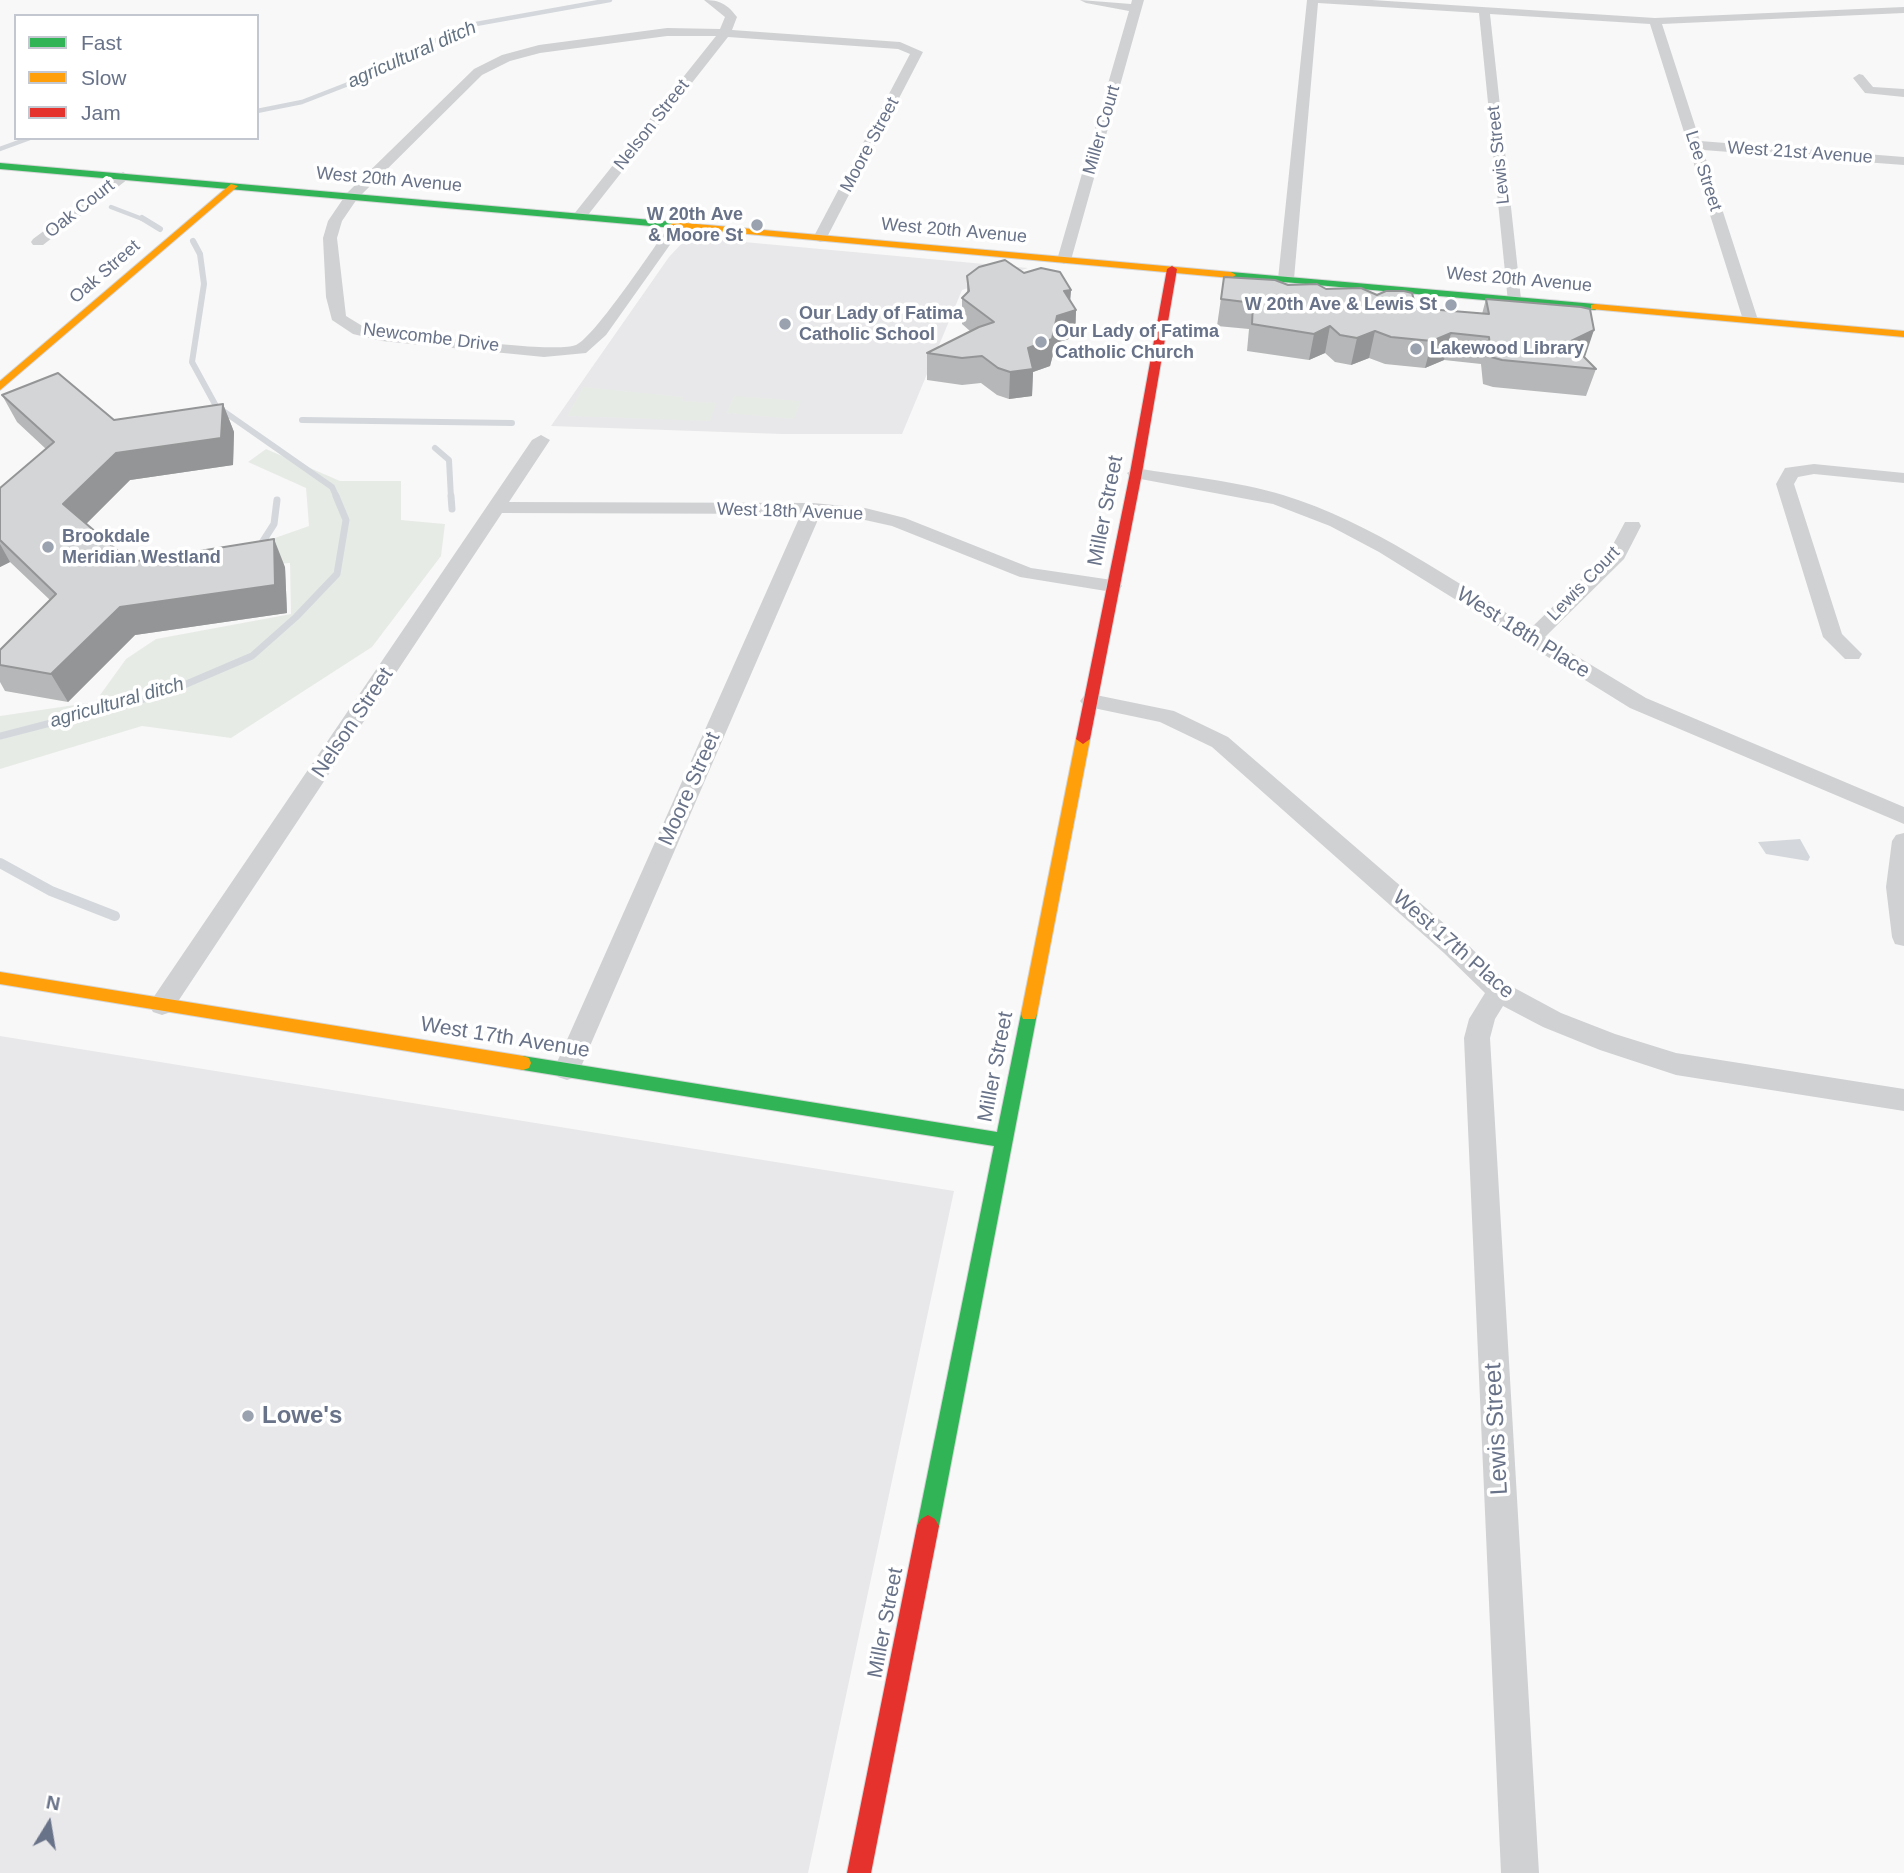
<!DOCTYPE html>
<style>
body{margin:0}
#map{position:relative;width:1904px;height:1873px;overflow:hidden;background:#f8f8f8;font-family:Helvetica,sans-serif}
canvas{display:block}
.legend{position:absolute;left:14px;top:14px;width:245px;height:126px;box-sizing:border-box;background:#fff;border:2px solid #c3c7cf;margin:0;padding:9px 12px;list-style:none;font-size:21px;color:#687288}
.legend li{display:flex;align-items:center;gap:14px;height:35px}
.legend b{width:35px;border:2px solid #c3c7cf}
.north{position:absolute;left:14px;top:1789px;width:70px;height:70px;-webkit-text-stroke:5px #fff;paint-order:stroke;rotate:11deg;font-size:19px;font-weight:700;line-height:28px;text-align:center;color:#687288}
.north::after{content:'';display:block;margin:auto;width:24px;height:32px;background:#687288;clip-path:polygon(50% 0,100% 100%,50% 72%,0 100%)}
</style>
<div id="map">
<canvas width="1904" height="1873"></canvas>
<ul class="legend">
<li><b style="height:9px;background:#30b455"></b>Fast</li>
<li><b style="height:9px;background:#ff9f0a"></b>Slow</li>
<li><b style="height:9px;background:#e5322d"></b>Jam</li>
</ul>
<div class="north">N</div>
</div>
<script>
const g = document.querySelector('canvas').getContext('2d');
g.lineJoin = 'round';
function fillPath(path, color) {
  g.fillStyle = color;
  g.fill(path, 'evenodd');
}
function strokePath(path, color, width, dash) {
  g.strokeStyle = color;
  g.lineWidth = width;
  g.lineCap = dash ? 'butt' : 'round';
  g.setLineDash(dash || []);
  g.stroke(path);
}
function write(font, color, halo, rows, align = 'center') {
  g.font = font + ' Helvetica,sans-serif';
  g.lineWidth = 7;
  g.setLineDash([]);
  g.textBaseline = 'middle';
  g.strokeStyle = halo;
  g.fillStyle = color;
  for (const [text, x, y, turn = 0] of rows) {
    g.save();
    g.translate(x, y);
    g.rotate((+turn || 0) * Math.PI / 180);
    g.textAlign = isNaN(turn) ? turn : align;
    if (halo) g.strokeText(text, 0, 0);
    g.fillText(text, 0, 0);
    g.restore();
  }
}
const built = new Path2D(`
 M700 238 1028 268 962 290 902 434H782L551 426 669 257 684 241Z
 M0 1036 954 1191 808 1873H0Z`);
const green = new Path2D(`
 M583 387 683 397 682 401 716 403 710 421 567 416Z
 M734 396 801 401 794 419 726 413Z
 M266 449 340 481H401V520L445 524 441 556 372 647 231 738 142 726 0 769V716L95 702 126 659 156 639 291 614 290 563 255 566V545L309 526 306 488 248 462Z`);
const water = new Path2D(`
 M1800 839 1810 857 1808 861 1766 854 1758 842Z`);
const streamFar3 = new Path2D(`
 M257 111 302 102 374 74 448 34 476 24 610 0
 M0 149 30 138
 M111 207 145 220`);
const streamFar2 = new Path2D(`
 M142 218 160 229
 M193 241 200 254 204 284 192 362 216 406 332 487 337 498
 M302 420 512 423
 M435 448 449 460 451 498`);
const streamFar1 = new Path2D(`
 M451 496 452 509
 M258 549 274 524 277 500
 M0 736 163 694 252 656 296 617 337 574 346 520 336 496`);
const stream = new Path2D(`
 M0 863 51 891 115 916`);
const street = new Path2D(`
 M704 0C720 0 727 4 737 17L732 30 900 42 923 52 825 241 820 242 813 238 910 54 898 49 728 37 584 220 579 221 572 217 574 214 716 36H667L540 53 510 61 482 75 357 199 342 221 337 238 346 316 364 327 382 331C414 334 554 354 576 345 595 337 656 244 672 222H682L684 225 606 335 586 353 544 357 382 341 353 334 332 320 326 297 323 238 328 221 347 193 474 69 502 55 539 45 667 28 720 29 725 17Z
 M1080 0 1131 4 1132 0H1144L1071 260 1064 264 1057 260 1129 11 1086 3Z
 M1307 0H1372L1655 18 1904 7V13L1662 24 1700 141 1904 157V165L1703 150 1758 320 1756 323H1744L1650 24 1490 14 1521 299 1518 302H1508L1479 13 1318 3 1294 279 1291 282H1281L1278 279Z
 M1859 74 1863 75 1873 87 1904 89V97L1865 93 1853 78Z
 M123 172 130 176 128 179 43 245H33L31 242 33 239Z
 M541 435 550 440 509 502 813 503 865 508 905 518 1031 568 1112 580 1119 582 1122 586 1119 590 1112 592 1020 577 892 526 865 520 820 515 580 1069 576 1077 567 1080 558 1077 554 1069 801 514 502 513 171 1012 162 1015 153 1012 149 1005 153 998 532 440Z
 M1814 464 1904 473V483L1814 474 1798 477 1794 484 1842 634 1862 654 1859 659H1845L1823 637 1776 484 1785 468Z
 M1136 468C1182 476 1238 481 1283 495 1372 522 1451 580 1531 628L1609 552 1625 522H1639L1641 526 1624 559 1545 637 1646 698 1904 807V824L1630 708 1379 552 1330 526 1273 504 1130 477 1127 473Z
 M1091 694 1174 711 1228 737 1462 939 1509 985 1561 1013 1615 1034 1676 1053 1904 1089V1111L1676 1075 1600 1050 1543 1027 1503 1006 1495 1019 1490 1038 1539 1873H1501L1464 1038 1469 1019 1485 993 1444 953 1212 747 1160 722 1084 706 1080 701 1084 696Z
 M1904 833V946L1895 944 1892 937 1886 887 1892 841 1896 835Z`);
const fast = new Path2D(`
 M0 163 674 222 679 225 674 228 0 169Z
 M1231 272 1595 304 1600 307 1595 310 1228 277V273Z
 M1029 1007 1035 1009 1037 1014 939 1526 935 1533 928 1537 921 1533 917 1526 994 1146 523 1070 517 1068 515 1063 517 1058 523 1056 997 1132 1021 1014 1023 1009Z`);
const slow = new Path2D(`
 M231 184 238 186 0 390V381Z
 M674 222 1231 272 1236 275 1231 278 671 227 669 225Z
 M1595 304 1904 331V337L1591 309V305Z
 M1083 734 1090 739 1037 1014 1035 1019H1023L1021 1014 1076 739Z
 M0 972 523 1056 529 1058 531 1063 529 1068 523 1070 0 984Z`);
const jam = new Path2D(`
 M1172 266 1177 269 1142 473 1090 739 1083 744 1076 739 1130 473 1167 269Z
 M928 1515 935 1519 939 1526 871 1873H847L917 1526 921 1519Z`);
const wall = new Path2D(`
 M1024 273 1071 290 1070 301 1076 310 1075 337 1056 343 1050 366 1033 372 1032 396 1009 399 997 395 981 383 962 385 927 380V353L970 331 962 324V298L967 293V276Z
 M1224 277 1377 295 1416 308 1482 314 1486 299 1585 357 1596 369 1586 396 1493 387 1483 384 1481 364 1444 360 1425 368 1385 364 1369 358 1351 365 1335 362 1325 353 1309 360 1247 351 1249 329 1217 326Z
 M2 395 114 420 223 404 234 432 233 465 130 480 86 524 131 562 285 567 287 613 135 635 68 702 5 691 0 682V650L50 600 10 562 0 567V488L46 449 17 422Z`);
const shadedWall = new Path2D(`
 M1071 290 1069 313 1076 310 1075 337 1056 343 1050 366 1033 372 1032 396 1009 399 1010 372 1028 348 1064 291Z
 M1330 326 1325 353 1309 360 1314 334Z
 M1594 330 1585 357 1565 366 1569 342Z
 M1375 331 1369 358 1351 365 1357 338Z
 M1451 333 1444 360 1425 368 1432 341Z
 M223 404 234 432 233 465 130 480 78 532 63 504 116 453Z
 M274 539 285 567 287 613 135 635 68 702 51 674 120 607Z
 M0 544 10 562 0 567Z`);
const building = new Path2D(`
 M1005 260 1024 273 1041 268 1060 272 1071 290 1064 291 1076 310 1057 316 1052 339 1028 348 1033 369 1010 372 998 368 982 356 962 358 927 353 979 327 994 322 962 298 969 291 967 276 979 267Z
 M1224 277 1275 280 1288 285 1317 284 1326 289 1361 288 1377 295 1386 291H1404L1412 293 1416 308 1489 314 1486 299 1581 307 1590 309 1594 330 1569 342 1596 369 1502 360 1491 357 1489 337 1451 333 1432 341 1391 337 1375 331 1357 338 1340 335 1330 326 1314 334 1252 324 1253 303 1221 299Z
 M58 373 114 420 223 404 221 438 116 453 63 504 131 562 274 539 275 585 120 607 51 674 0 665V650L56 594 0 540V488L54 442 2 395Z`);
const markers = [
 [757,225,7,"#9aa1af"],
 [1451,305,7,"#9aa1af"],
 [785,324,7,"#9aa1af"],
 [1041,342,7,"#9aa1af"],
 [1416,349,7,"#9aa1af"],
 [48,547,7,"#9aa1af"],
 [248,1416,7,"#9aa1af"]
];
const farStreetnames = [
 ["Nelson Street",652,125,-52],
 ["Miller Court",1102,130,-74],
 ["Moore Street",870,145,-62],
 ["West 21st Avenue",1800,153,4],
 ["Lewis Street",1499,155,-96],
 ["Lee Street",1703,171,72],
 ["West 20th Avenue",389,180,5],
 ["Oak Court",80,209,-38],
 ["West 20th Avenue",954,231,5],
 ["Oak Street",105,272,-41],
 ["West 20th Avenue",1519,280,5],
 ["Newcombe Drive",431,338,7],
 ["West 18th Avenue",790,512,2],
 ["Lewis Court",1584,584,-46]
];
const farPoinames = [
 ["W 20th Ave",743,215,"right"],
 ["& Moore St",743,236,"right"],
 ["W 20th Ave & Lewis St",1437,305,"right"],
 ["Our Lady of Fatima",799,314],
 ["Catholic School",799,335],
 ["Our Lady of Fatima",1055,332],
 ["Catholic Church",1055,353],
 ["Lakewood Library",1430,349],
 ["Brookdale",62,537],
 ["Meridian Westland",62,558]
];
const farWaternames = [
 ["agricultural ditch",412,55,-24],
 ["agricultural ditch",117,703,-16]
];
const streetNames = [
 ["Miller Street",1106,511,-79],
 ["West 18th Place",1523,633,32],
 ["Nelson Street",353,723,-56],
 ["Moore Street",690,789,-66],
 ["West 17th Place",1453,945,41],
 ["West 17th Avenue",505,1038,9],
 ["Miller Street",996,1067,-79],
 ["Miller Street",886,1623,-79]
];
const nearPoinames = [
 ["Lowe's",262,1416]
];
const nearStreetnames = [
 ["Lewis Street",1497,1429,-93]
];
fillPath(built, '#e8e8ea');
fillPath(green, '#e7ebe6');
fillPath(water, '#d4d8dc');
strokePath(streamFar3, '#d4d8dc', 4.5);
strokePath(streamFar2, '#d4d8dc', 6);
strokePath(streamFar1, '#d4d8dc', 7);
strokePath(stream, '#d4d8dc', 10);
strokePath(fast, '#d4d5d7', 2);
strokePath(slow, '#d4d5d7', 2);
strokePath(jam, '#d4d5d7', 2);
fillPath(street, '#d0d1d3');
fillPath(fast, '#30b455');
fillPath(slow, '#ff9f0a');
fillPath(jam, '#e5322d');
fillPath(wall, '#b6b7b8');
fillPath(shadedWall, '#949596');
fillPath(building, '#d4d5d6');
strokePath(building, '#949596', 2);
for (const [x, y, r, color] of markers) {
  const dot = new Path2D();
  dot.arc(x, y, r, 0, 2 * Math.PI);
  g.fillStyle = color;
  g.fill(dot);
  strokePath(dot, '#fff', 2.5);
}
write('18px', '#687288', '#fff', farStreetnames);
write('bold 18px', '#687288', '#fff', farPoinames, 'left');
write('italic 19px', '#647383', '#fff', farWaternames);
write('21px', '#687288', '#fff', streetNames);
write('bold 24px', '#687288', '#fff', nearPoinames, 'left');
write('24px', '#687288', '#fff', nearStreetnames);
</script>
